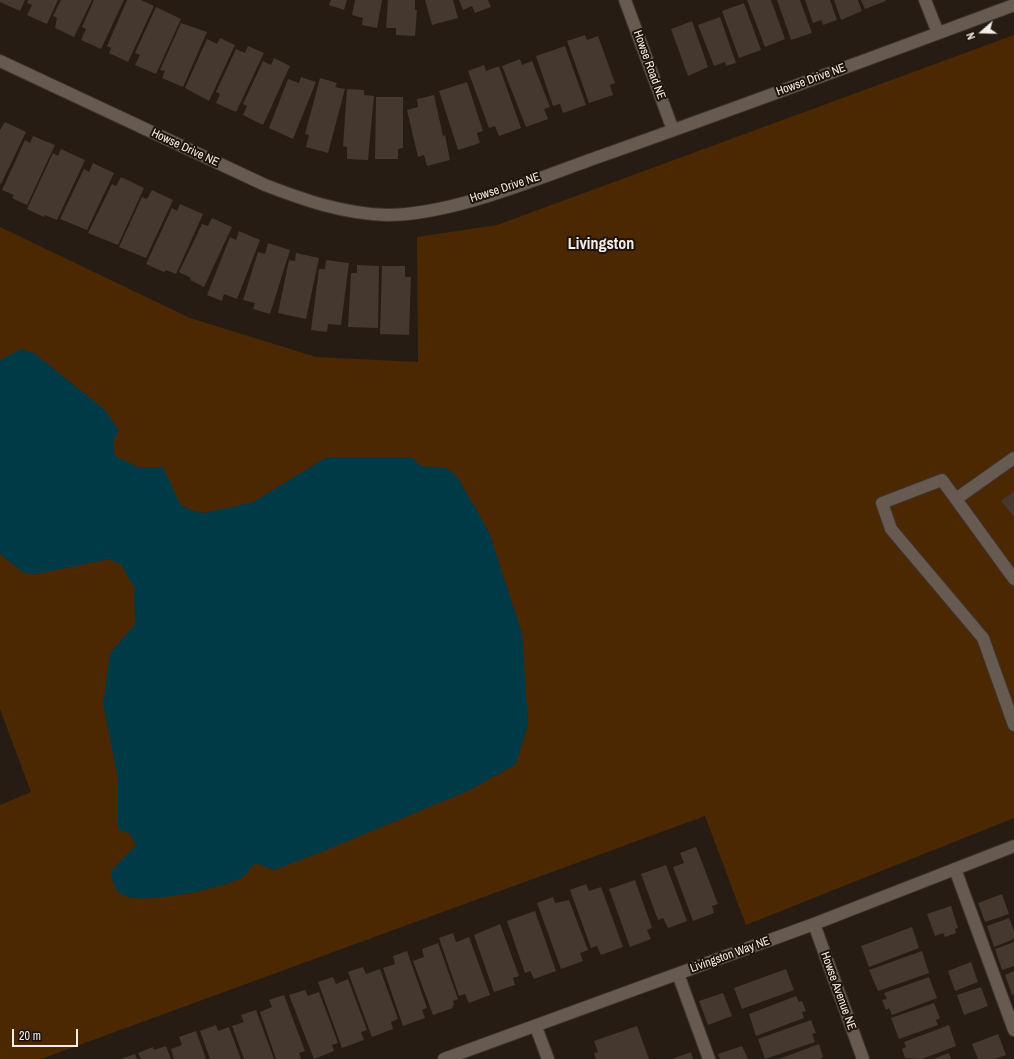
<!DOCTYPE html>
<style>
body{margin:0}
#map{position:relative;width:1014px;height:1059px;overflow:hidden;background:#271c13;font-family:"Archivo Narrow",sans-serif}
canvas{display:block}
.north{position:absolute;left:962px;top:12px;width:40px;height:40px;-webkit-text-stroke:3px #1d130a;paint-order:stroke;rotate:250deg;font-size:11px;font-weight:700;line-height:16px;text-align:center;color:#f4ece6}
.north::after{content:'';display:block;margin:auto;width:14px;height:18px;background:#f4ece6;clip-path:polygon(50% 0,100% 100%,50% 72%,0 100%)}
.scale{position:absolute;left:12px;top:1029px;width:66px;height:18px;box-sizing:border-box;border:2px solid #f4ece6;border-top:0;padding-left:5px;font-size:12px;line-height:14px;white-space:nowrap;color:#f4ece6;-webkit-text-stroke:3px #1d130a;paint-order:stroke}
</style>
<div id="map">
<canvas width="1014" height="1059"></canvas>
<div class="north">N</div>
<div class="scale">20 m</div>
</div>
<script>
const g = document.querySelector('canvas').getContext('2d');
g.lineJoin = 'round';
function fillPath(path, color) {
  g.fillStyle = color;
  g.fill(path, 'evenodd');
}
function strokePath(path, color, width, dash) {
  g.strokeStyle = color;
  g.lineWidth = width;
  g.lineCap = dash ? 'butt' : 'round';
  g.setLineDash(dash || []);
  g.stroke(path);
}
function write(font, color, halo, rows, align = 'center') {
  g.font = font + ' "Archivo Narrow",sans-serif';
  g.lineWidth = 4;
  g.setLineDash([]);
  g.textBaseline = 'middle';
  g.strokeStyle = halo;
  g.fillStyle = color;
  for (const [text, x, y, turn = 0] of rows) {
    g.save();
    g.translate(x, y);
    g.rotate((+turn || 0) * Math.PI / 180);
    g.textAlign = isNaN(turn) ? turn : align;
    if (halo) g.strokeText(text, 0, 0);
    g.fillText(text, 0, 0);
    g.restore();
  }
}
const green = new Path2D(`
 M1014 35V818L746 925 705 816 41 1059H0V805L31 792 0 709V227L190 318 316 357 418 362 417 237 497 225Z`);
const water = new Path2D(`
 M21 349 34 353 105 410 119 431 113 442 115 456 138 467H163L180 504 191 510 204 513 253 502 327 457H411L421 466 446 468 456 475 489 532 522 633 528 724 516 764 470 790 324 851 274 870 255 863C251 867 247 874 243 877 225 888 135 908 120 893 113 887 112 879 111 871L136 845 130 834 118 829V779L103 704 110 653 135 624 134 587 121 565 109 559 36 574 24 573 0 554V360Z`);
const building = new Path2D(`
 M0 0H25L20 11 0 2Z
 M28 0H58L47 24 27 15 32 5 27 3Z
 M61 0H92L74 37 55 28 57 18 53 16Z
 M94 0H124L101 49 81 40 86 29 82 27Z
 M127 0H141L154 6 128 62 109 53 111 48 107 46Z
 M331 0H347L344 10 329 5Z
 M355 0H382L377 28 362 25 363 18 352 15Z
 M388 0H415V10H417L415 36 396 35V28H386Z
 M425 0H453L458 18 432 25Z
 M459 0H488L491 7 475 13 472 6 463 10Z
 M747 0H771L785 39 765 47Z
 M777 0H800L812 33 791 40Z
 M805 0H830L837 20 823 25 821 20 813 23Z
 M834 0H858L862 11 841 20Z
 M861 0H885L886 1 865 9Z
 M744 3 761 50 739 58 722 11Z
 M156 7 181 19 156 74 135 65 140 55 135 53Z
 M720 17 736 63 726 66 725 62 714 66 698 25Z
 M692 21 708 67 688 76 671 29Z
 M181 23 207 32 183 87 162 78 165 71 160 70Z
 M585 35 587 40 598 36 615 83 610 85 613 95 589 103 567 41Z
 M220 38 235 45 209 101 185 88 207 39 217 44Z
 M248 46 264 53 236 112 216 103 220 94 216 92 236 49 245 53Z
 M565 46 586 105 563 113 560 104 553 106 536 56Z
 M274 58 290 66 263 125 243 115 247 106 243 104 263 61 271 65Z
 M520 59 522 65 532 61 550 107 544 109 548 119 526 127 502 66Z
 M484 65 486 71 499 66 521 128 499 136 495 126 489 128 468 71Z
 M301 77 316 82 293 139 269 128 288 79 299 83Z
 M320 78 337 83 335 87 345 89 328 153 306 147 309 135 305 134Z
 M467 82 483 131 477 133 480 143 458 150 439 91Z
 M347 89 364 90V95L374 96 368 160 347 159V147L343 146Z
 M434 95 443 136 445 135 450 160 427 166 424 155 418 157 407 110 418 107 417 99Z
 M376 97H403V148L398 149V159H375Z
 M5 122 26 132 1 184 0 183V130Z
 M33 136 55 145 27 205 12 198 14 195 2 190 25 140 30 143Z
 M61 149 85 160 57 220 45 215 44 217 27 209 53 153 58 156Z
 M93 163 114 173 87 230 60 219 84 169 89 172Z
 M121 177 144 188 118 245 88 233 112 184 116 186Z
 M152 190 173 200 146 258 119 247 142 197 147 199Z
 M180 204 203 214 176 274 166 270 164 272 146 264 172 208 177 211Z
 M212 218 232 227 204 287 190 280 191 278 179 272 202 224 208 226Z
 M239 231 260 240 237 299 224 294 222 301 207 295 230 237 236 240Z
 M268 243 290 250 270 314 253 309 255 303 243 300 258 252 265 254Z
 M296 253 319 258 306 319 278 313 289 260 295 261Z
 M326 260 349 263 341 325 328 324 327 332 311 330 319 269H325Z
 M357 265 379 266 378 328 348 327 351 273H357Z
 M382 266H405V277H411L409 335 380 334Z
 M1014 491V517L1001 501Z
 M696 847 718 904 712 906 714 913 693 921 673 867 684 863 680 853Z
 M666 865 687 921 668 928 663 918 658 920 641 874Z
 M635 880 652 928 647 930 651 939 630 947 609 889Z
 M586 884 589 891 601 887 623 947 601 955 597 946 591 948 570 890Z
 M1002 894 1009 914 985 922 978 903Z
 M553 897 555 903 569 900 588 950 580 953 583 961 561 969 537 903Z
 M951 906 958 928 955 929 956 933 945 937 943 933 935 936 927 914Z
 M535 911 556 971 534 979 530 971 525 973 507 921Z
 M1009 918 1014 931V939L994 947 987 926Z
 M500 924 519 976 513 978 515 985 494 992 474 935Z
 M912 927 919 948 869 967 861 946Z
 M453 933 456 942 469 937 490 995 469 1003 465 994 459 996 439 938Z
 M1014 942V966L1002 970 995 949Z
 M438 943 458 999 453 1001 454 1005 452 1006 453 1008 433 1015 413 961 424 957 422 949Z
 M407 951 427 1008 422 1010 425 1018 403 1026 383 968 395 964 393 956Z
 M922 951 929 973 878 991 869 970Z
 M971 962 978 982 955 991 948 971Z
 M363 967 366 974 380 969 398 1019 391 1022 393 1029 372 1037 348 972Z
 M786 969 794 990 742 1009 734 988Z
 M1014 971V994L1012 995 1005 975Z
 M333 977 336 984 348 979 367 1030 361 1032 364 1040 342 1048 318 982Z
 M929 977 937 998 892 1015 889 1008 886 1010 882 1000 887 999 884 993Z
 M981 987 988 1006 964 1015 957 995Z
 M305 990 308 996 319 992 338 1043 332 1045 334 1051 314 1059 289 995Z
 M723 993 732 1016 708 1025 699 1001Z
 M284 995 305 1051 299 1053 301 1059H276L260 1012 272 1007 269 1000Z
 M796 996 799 1002 802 1001 806 1011 802 1012 804 1018 756 1036 749 1014Z
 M934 1003 940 1018 936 1020 938 1025 899 1039 891 1018Z
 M256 1010 274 1059H244L232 1026 244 1022 241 1015Z
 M811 1020 816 1033 812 1034 815 1042 765 1059 758 1039Z
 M216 1025 218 1031 229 1027 241 1059H210L200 1031Z
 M949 1025 956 1046 922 1059 905 1058 902 1049 906 1047 904 1042Z
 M637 1026 649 1059H596L594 1053 598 1052 594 1041Z
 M196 1031 206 1059H174L171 1049 182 1045 179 1037Z
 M998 1034 1006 1055 995 1059H978L972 1044Z
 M819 1044 823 1057 821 1059H779Z
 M166 1046 171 1059H141L138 1053 153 1047 154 1050Z
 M742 1046 748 1059H720L718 1054Z
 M691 1052 693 1059H672Z
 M949 1053 951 1059H933Z
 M135 1054 137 1059H121Z`);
const lane = new Path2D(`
 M956 499 1014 458
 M1014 579 942 480 882 503 891 529 983 638 1014 725
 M955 869 1014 1030
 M678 974 709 1059`);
const street = new Path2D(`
 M625 0 673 130
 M925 0 938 33
 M0 61 265 185C304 200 344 214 387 215 453 215 538 178 601 156 739 107 877 56 1014 5
 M814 924 863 1059
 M536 1027 548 1059
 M444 1059 814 924 1014 846`);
const streetNames = [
 ["Howse Road NE",649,65,70],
 ["Howse Drive NE",811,80,-20],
 ["Howse Drive NE",185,148,25],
 ["Howse Drive NE",505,188,-18],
 ["Livingston Way NE",730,955,-20],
 ["Howse Avenue NE",838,991,70]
];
const districtNames = [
 ["Livingston",601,245]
];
fillPath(green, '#4b2802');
fillPath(water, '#003a47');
fillPath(building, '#44382f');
strokePath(lane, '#3d3530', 14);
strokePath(street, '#3d3530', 14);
strokePath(lane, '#675a50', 12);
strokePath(street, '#675a50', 12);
write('12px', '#f4ece6', '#1d130a', streetNames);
write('bold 16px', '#f4ece6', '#1d130a', districtNames);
</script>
